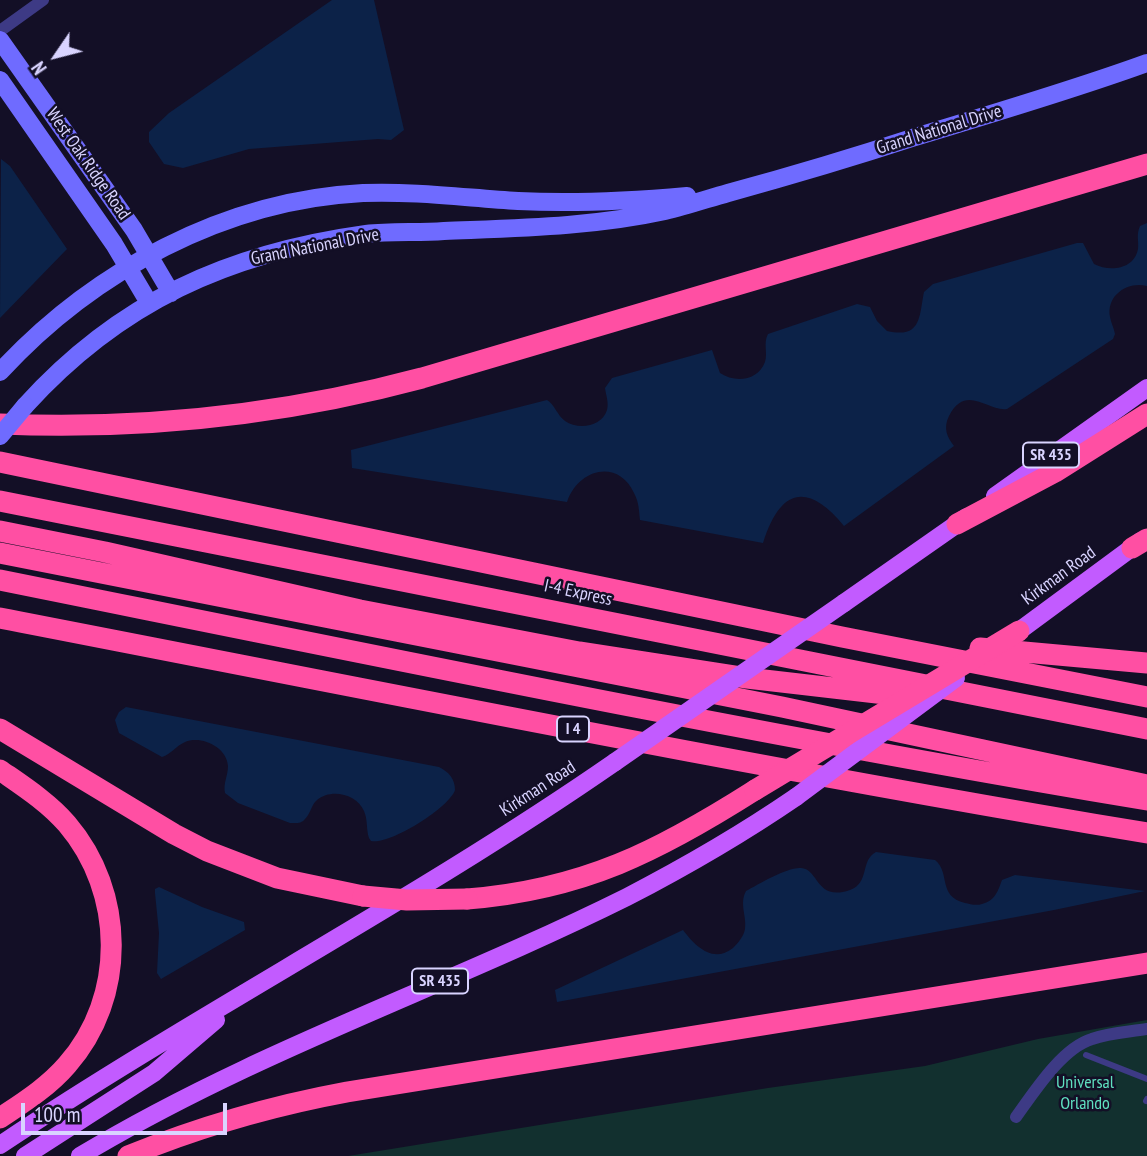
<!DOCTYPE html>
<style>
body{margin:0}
#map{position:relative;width:1147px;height:1156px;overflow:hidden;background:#130f26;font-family:"PT Sans Narrow",sans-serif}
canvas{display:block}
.north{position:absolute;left:21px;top:21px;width:70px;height:70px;-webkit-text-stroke:5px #130f26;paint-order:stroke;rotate:235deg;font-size:19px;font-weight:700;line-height:28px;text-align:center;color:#d9d4ff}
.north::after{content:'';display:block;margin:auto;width:24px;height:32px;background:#d9d4ff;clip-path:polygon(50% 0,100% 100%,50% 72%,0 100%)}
.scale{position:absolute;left:21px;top:1103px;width:206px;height:32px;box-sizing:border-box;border:4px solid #d9d4ff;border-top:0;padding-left:9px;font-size:21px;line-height:24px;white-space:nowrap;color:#d9d4ff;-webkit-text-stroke:5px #130f26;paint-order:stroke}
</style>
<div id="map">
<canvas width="1147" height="1156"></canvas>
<div class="north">N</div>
<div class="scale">100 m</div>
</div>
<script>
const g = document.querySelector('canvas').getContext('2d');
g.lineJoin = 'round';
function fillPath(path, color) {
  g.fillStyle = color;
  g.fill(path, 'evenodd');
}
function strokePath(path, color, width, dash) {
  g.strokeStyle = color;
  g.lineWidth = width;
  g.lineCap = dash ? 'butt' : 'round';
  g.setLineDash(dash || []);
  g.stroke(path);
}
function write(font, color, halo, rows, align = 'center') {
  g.font = font + ' "PT Sans Narrow",sans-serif';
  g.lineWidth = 5;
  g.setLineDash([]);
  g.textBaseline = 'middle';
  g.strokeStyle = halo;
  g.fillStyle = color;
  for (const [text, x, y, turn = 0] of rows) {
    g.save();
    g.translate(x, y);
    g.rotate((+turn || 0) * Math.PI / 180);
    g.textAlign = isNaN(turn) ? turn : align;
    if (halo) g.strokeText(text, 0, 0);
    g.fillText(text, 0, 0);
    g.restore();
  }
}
const green = new Path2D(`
 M1147 1020V1156H348L768 1088 925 1066 1038 1039Z`);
const water = new Path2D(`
 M332 0H374L404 130 391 140 378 139 249 149 183 168 164 164 149 142V132L169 113Z
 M1 159 10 166 67 249 0 318Z
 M1147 223V286C1128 281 1106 295 1110 317 1111 323 1114 328 1115 334L1113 339 1007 409C988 412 966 383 949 416 943 428 947 437 954 446L844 526C807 481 780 489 763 543L640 520C639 511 639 502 634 493 618 458 578 469 567 502L352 468 351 450 547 400C555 405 557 415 565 421 578 430 602 427 607 410 609 403 606 395 605 388L612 378 712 350 720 373C735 383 758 381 765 362 768 353 763 343 768 334L857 304 870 307 877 321 887 331C922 339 919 316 924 292L933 284 1077 243H1083L1094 264C1109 272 1134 270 1138 249 1139 241 1136 235 1140 226Z
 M126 707 439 767C449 772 455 779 455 790 449 808 390 845 371 841L369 838C366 829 368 820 364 811 357 794 331 788 317 800 311 805 311 813 305 819 301 824 296 823 290 823L238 803 225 793C223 783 228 776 228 766 227 747 201 735 185 742 176 746 171 754 162 757L119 733 115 720 119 712Z
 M876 852 935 860C951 873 937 896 965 903 970 904 976 906 982 904 995 901 998 891 1002 880L1015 875 1145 891 1054 910 557 1002 555 990 683 930C695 946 713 964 733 948 738 943 744 936 745 929 747 916 739 904 746 891 759 884 787 867 801 868 819 869 816 902 850 890 870 883 860 860 876 852Z
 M159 887 202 907 244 922 245 930 161 979 157 973 159 933 155 893V889Z`);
const lane = new Path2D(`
 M1086 1055 1147 1079
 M1146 1101 1147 1099`);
const street = new Path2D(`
 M0 31 43 0
 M1016 1117C1034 1092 1062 1048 1092 1039 1109 1033 1129 1032 1147 1029`);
const secondary = new Path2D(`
 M0 40 134 230 171 293
 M0 80 114 244 149 303
 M0 372C93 271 225 200 363 193 415 191 467 198 518 201 575 204 631 201 687 196
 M25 406C119 302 228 253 366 234 391 231 418 233 444 231 517 228 592 227 665 211 686 206 707 199 728 193 790 176 851 158 912 138 991 114 1070 91 1147 63`);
const primary = new Path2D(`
 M995 496 1147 388
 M844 603 967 517
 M1019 631 1141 541
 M0 1145C201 1011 416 900 615 762
 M25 1156 154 1073 216 1020
 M80 1156C254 1051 446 987 627 897 685 867 742 834 796 797`);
const highway = new Path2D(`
 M0 424C143 430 284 415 422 378L1147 164
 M0 462 842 637 1147 697
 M0 501 1147 729
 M957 524 1055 472 1147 414
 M0 531 105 552 360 610 579 652 747 678 920 698
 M1132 548 1147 539
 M0 553 782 707 1147 785
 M0 580C382 657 763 736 1147 800
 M0 618C382 692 763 769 1147 833
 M980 648 1147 663
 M0 729 174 834 207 851 277 878 363 896
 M0 770C23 786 48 802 67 824 125 892 127 997 67 1065 48 1087 24 1102 0 1118
 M467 899C583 890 659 851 755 790
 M128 1156C199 1127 271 1106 347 1092L1147 963`);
const secondaryBridge = new Path2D(`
 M0 436 25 406`);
const primaryBridge = new Path2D(`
 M615 762 844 603
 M796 797 956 678`);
const highwayBridge = new Path2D(`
 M755 790 1019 631
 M363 896 407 900 467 899`);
const shields = [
 [1051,455,56],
 [573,729,32],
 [440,981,56]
];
const shieldNames = [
 ["SR 435",1051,455],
 ["I 4",573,729],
 ["SR 435",440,981]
];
const streetNames = [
 ["Grand National Drive",939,130,-17],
 ["West Oak Ridge Road",88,164,55],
 ["Grand National Drive",315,247,-11],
 ["Kirkman Road",1059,576,-36],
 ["I-4 Express",578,593,12],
 ["Kirkman Road",538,789,-33]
];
const parkNames = [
 ["Universal",1085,1083],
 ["Orlando",1085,1104]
];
fillPath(green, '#12302f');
fillPath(water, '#0c2248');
strokePath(lane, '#3d3a85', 6);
strokePath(street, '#3d3a85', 12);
strokePath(secondary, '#6f6bff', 18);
strokePath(primary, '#c25bff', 18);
strokePath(highway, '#ff4fa3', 21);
strokePath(secondaryBridge, '#6f6bff', 18);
strokePath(primaryBridge, '#c25bff', 18);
strokePath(highwayBridge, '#ff4fa3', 21);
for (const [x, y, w] of shields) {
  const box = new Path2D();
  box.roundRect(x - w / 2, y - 12.5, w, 25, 5);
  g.fillStyle = '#130f26';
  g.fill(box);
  strokePath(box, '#d9d4ff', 2);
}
write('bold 16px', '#d9d4ff', null, shieldNames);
write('18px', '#d9d4ff', '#130f26', streetNames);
write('18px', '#5fe0c0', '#130f26', parkNames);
</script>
